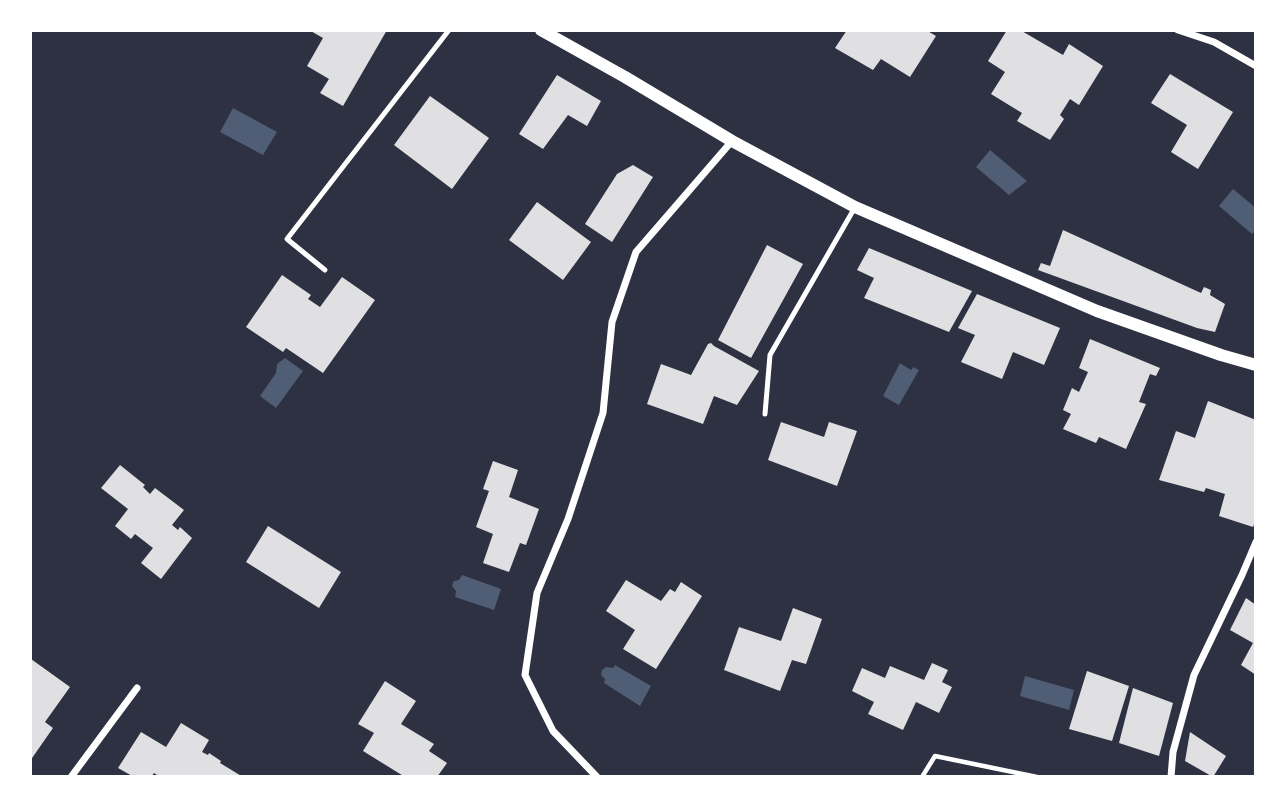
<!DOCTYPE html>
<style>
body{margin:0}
#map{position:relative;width:1286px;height:807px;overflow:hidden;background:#2d3142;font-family:Signika,sans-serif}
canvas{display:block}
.frame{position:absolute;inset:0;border:32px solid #fff;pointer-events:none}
</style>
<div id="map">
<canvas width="1286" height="807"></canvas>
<div class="frame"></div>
</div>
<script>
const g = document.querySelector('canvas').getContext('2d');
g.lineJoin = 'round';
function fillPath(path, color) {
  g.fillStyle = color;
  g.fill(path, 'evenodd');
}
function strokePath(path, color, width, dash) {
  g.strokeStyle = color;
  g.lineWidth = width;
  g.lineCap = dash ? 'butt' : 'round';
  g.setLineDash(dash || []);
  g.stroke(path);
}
const water = new Path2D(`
 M233 108 277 132 263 155 220 132Z
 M990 150 1027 181 1009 195 976 167Z
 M1233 189 1256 208V230L1252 234 1219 206Z
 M285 358 303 371 276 408 260 396 276 373 277 364Z
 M900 363 911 370 913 367 919 370 899 405 883 396Z
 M462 575 501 589 494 610 455 597 456 591 452 586 454 581 459 580Z
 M615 665 651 686 640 706 604 683 605 679 601 675 602 670 606 667 613 668Z
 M1025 676 1074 690 1069 710 1020 696Z`);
const building = new Path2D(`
 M309 30H387L343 106 320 93 329 79 307 66 323 38Z
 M847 30H926L936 36 910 77 881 59 873 70 835 48Z
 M1007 30H1020L1063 55 1069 44 1103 66 1079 105 1070 99 1060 115 1064 119 1050 140 1017 121 1022 113 991 94 1005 72 988 61Z
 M1170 74 1233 112 1198 169 1171 152 1187 125 1151 103Z
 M557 75 601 101 587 126 568 115 543 149 519 134Z
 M430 96 489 138 452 189 394 145Z
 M633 165 653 177 612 242 585 224 617 174Z
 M537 202 591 242 563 280 509 240Z
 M1063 230 1201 293 1204 287 1211 290 1210 295 1225 304 1215 332 1197 328 1038 270 1041 263 1050 266Z
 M767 245 803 264 751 358 718 340Z
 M869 248 972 291 949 332 864 298 874 278 857 270Z
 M282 275 311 295 308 299 320 307 342 277 375 300 323 373 286 348 283 352 246 327Z
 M977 294 1060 328 1044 365 1013 352 1002 379 961 362 975 335 958 328Z
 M1090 339 1160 368 1156 376 1150 374 1139 402 1146 404 1126 449 1099 437 1096 443 1063 429 1071 414 1063 410 1072 388 1079 392 1088 372 1079 368Z
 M711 343 714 346 759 371 737 405 714 396 703 424 647 404 661 364 691 375 708 344Z
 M1208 401 1256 420V519L1253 527 1219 516 1225 494 1206 488 1204 492 1159 480 1176 431 1195 438Z
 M781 422 824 437 829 422 857 431 837 486 768 460Z
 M493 461 518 470 509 497 539 509 526 545 520 543 509 572 483 563 493 534 476 527 489 491 483 489Z
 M120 465 145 485 143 487 150 494 155 488 184 510 172 525 178 530 180 527 192 538 161 579 141 563 153 548 135 534 131 539 115 526 128 509 101 488Z
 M268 526 341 572 319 608 246 562Z
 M626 580 661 601 670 589 675 592 681 582 702 596 656 669 623 649 635 630 606 611Z
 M1246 598 1256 605V675L1241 665 1253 643 1230 630Z
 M793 608 822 619 806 664 792 660 780 691 724 670 739 627 781 641Z
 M31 659 70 687 45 722 53 728 30 761Z
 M932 663 948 670 942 682 952 687 939 713 916 702 903 730 868 714 874 702 852 691 862 668 885 678 890 666 924 680Z
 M1087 671 1129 686 1112 741 1069 729Z
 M385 681 416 701 401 724 434 744 429 751 447 763 437 777H405L363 751 374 733 358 724Z
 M1133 688 1173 703 1159 756 1119 743Z
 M181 723 209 740 202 752 208 755 209 753 221 761 220 763 243 777H160L154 773 151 777H134L118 768 141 732 166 747Z
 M1190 732 1226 756 1213 777 1185 761Z`);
const path = new Path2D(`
 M922 777 935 756 1037 777`);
const service = new Path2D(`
 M325 270 287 239 449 30
 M765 414 770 355 854 209`);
const minor = new Path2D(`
 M1178 30 1214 42 1256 66
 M71 777 137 688
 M597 777 553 731 525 675 537 593 568 519 603 413 612 322 636 252 732 141
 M1171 777 1173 752 1194 675 1242 575 1256 542`);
const tertiary = new Path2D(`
 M541 30 625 77 732 141 855 207 1097 311 1221 355 1256 365`);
fillPath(water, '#4f5d75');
fillPath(building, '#e0e0e3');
strokePath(path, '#fff', 4.5);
strokePath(service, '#fff', 5);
strokePath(minor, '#fff', 7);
strokePath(tertiary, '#fff', 12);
</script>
